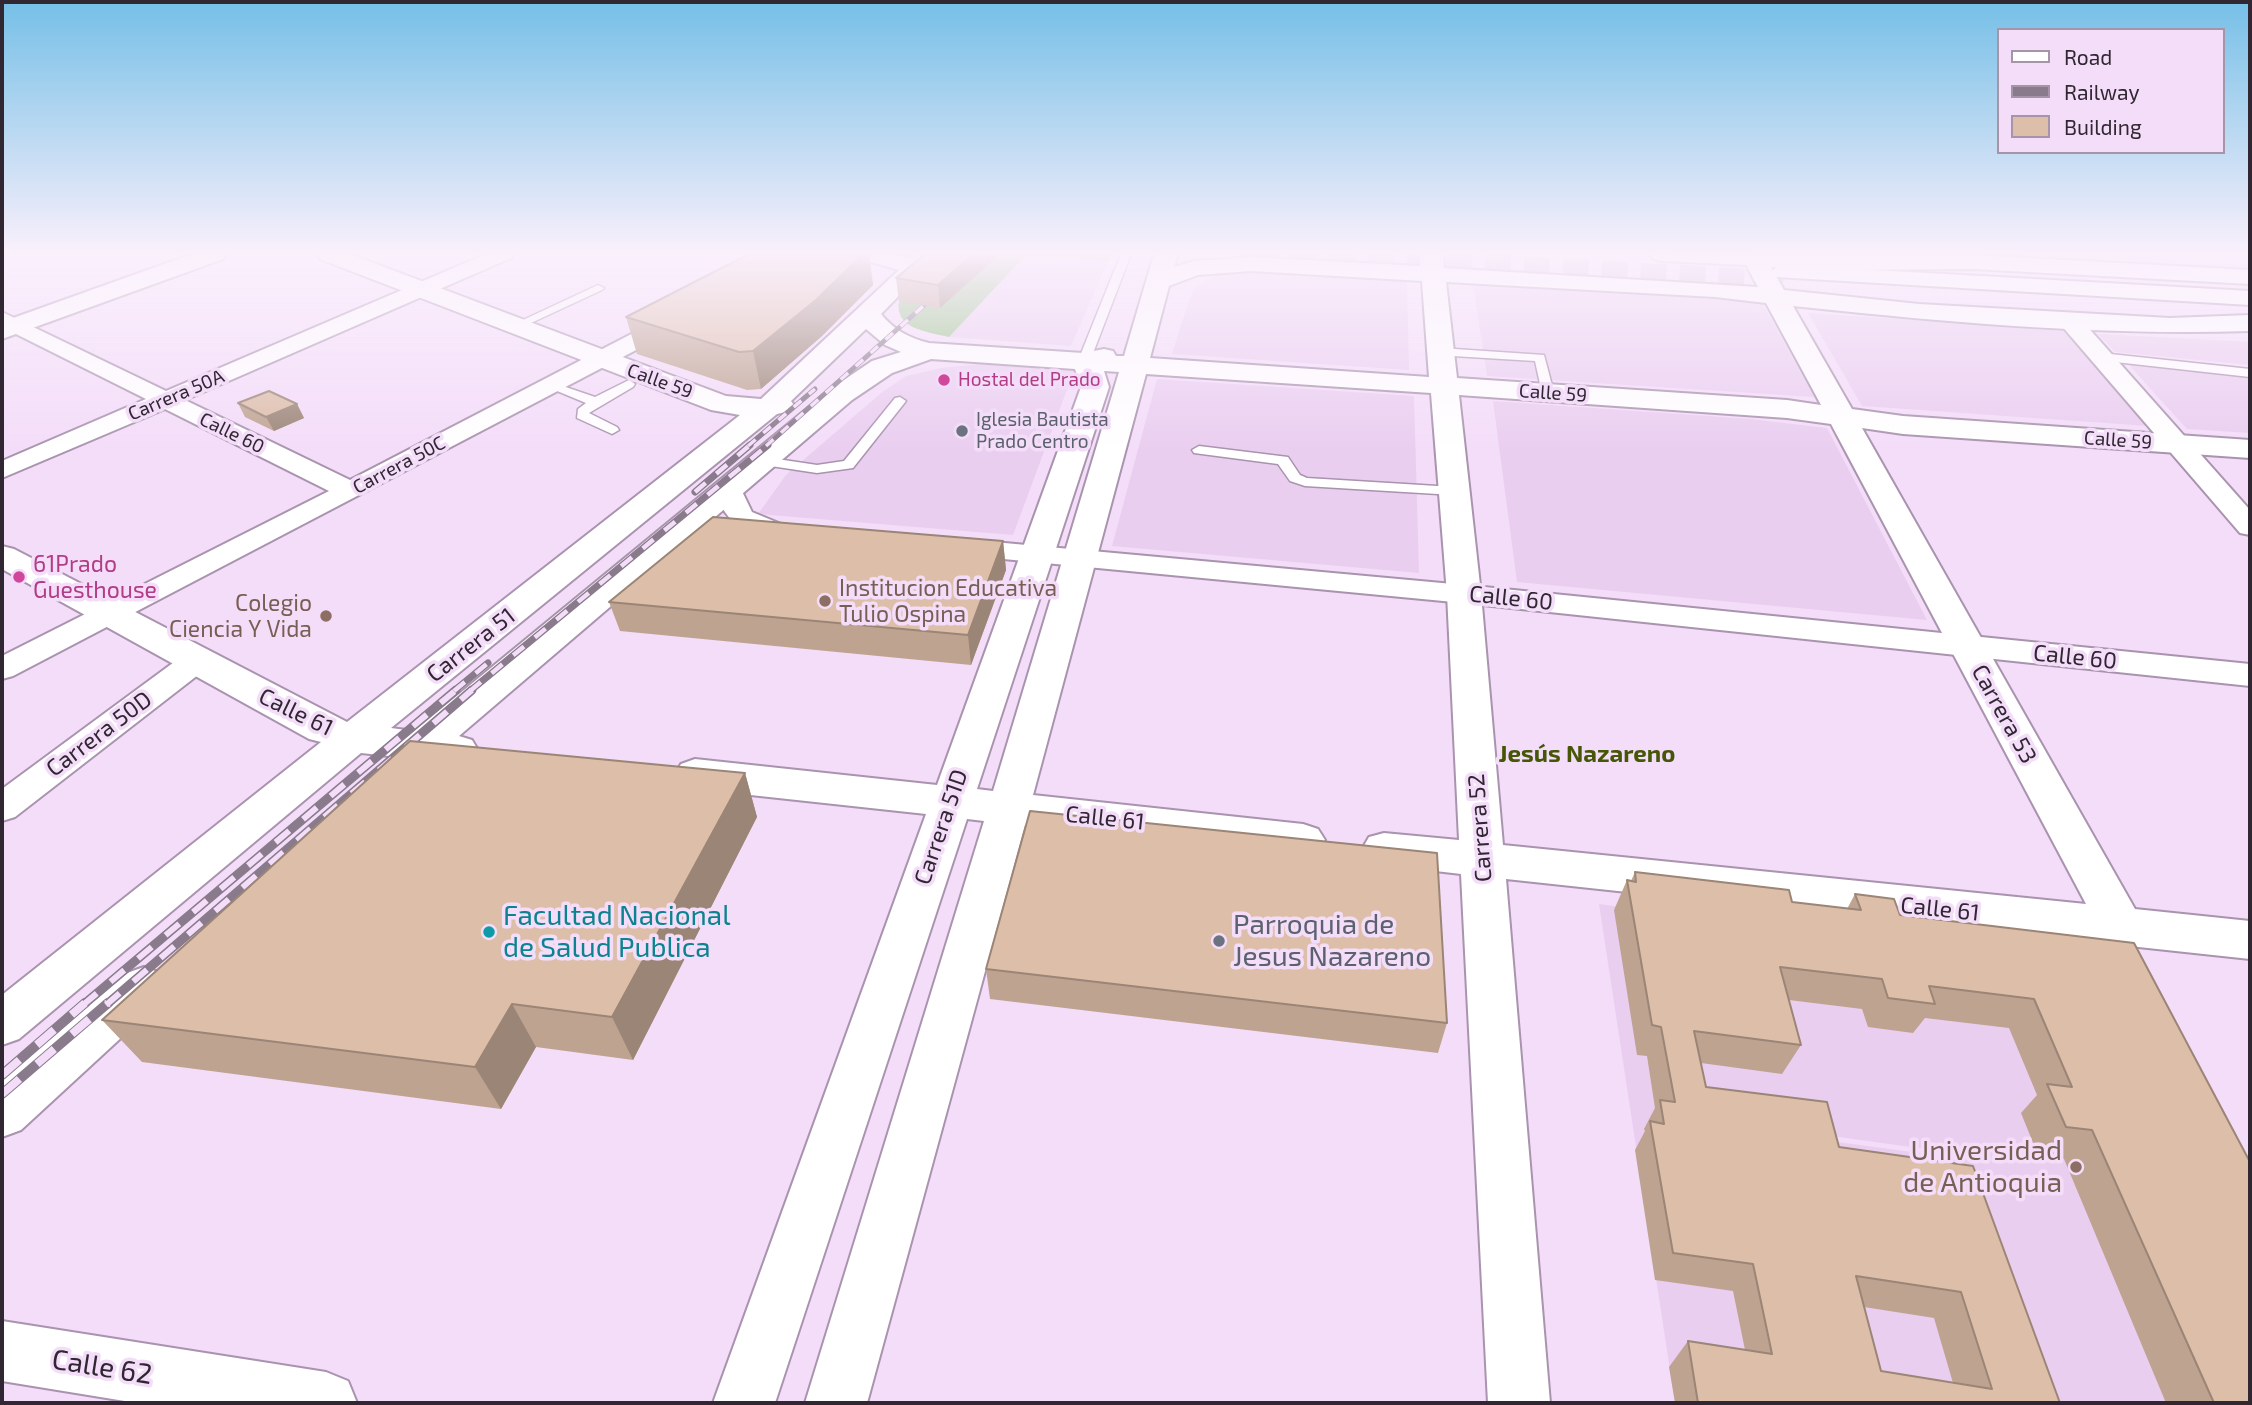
<!DOCTYPE html>
<meta charset="utf-8">
<style>
body{margin:0}
#map{position:relative;width:2252px;height:1405px;overflow:hidden;background:#f4ddf9;font-family:"Exo 2",sans-serif}
canvas{display:block}
.frame{position:absolute;inset:0;border:4px solid #302732;pointer-events:none}
.legend{position:absolute;left:1997px;top:28px;width:228px;height:126px;box-sizing:border-box;background:#f4ddf9;border:2px solid #a694a9;margin:0;padding:9px 12px;list-style:none;font-size:21px;color:#302732}
.legend li{display:flex;align-items:center;gap:14px;height:35px}
.legend b{width:35px;border:2px solid #a694a9}
</style>
<div id="map">
<canvas width="2252" height="1405"></canvas>
<div class="frame"></div>
<ul class="legend">
<li><b style="height:9px;background:#fff"></b>Road</li>
<li><b style="height:9px;background:#897a8c"></b>Railway</li>
<li><b style="height:19px;background:#ddbea9"></b>Building</li>
</ul>
</div>
<script>
const g = document.querySelector('canvas').getContext('2d');
g.lineJoin = 'round';
function fillPath(path, color) {
  g.fillStyle = color;
  g.fill(path, 'evenodd');
}
function strokePath(path, color, width, dash) {
  g.strokeStyle = color;
  g.lineWidth = width;
  g.lineCap = dash ? 'butt' : 'round';
  g.setLineDash(dash || []);
  g.stroke(path);
}
function write(font, color, halo, rows, align = 'center') {
  g.font = font + ' "Exo 2",sans-serif';
  g.lineWidth = 7;
  g.setLineDash([]);
  g.textBaseline = 'middle';
  g.strokeStyle = halo;
  g.fillStyle = color;
  for (const [text, x, y, turn = 0] of rows) {
    g.save();
    g.translate(x, y);
    g.rotate((+turn || 0) * Math.PI / 180);
    g.textAlign = isNaN(turn) ? turn : align;
    if (halo) g.strokeText(text, 0, 0);
    g.fillText(text, 0, 0);
    g.restore();
  }
}
const built = new Path2D(`
 M2019 254H2250V269L2022 258Z
 M1026 255 1108 261 1071 346 949 337Z
 M1242 271 1407 281 1409 370 1172 354 1188 303 1196 286 1214 276Z
 M1473 284 1674 295 1763 304 1814 397 1487 376Z
 M1808 313 2061 329 2149 426 1862 406Z
 M2098 334 2250 342V365L2115 352Z
 M980 364 1074 371 1013 535 758 514 786 475 881 393 906 376 941 368Z
 M2128 364 2250 378V433L2187 429Z
 M1157 379 1414 396 1419 573 1112 546Z
 M1493 401 1751 419 1827 428 1927 620 1517 582Z
 M1599 904 2079 969 2250 1403H2025L1939 1151 1711 1119 1712 1125 1934 1155 2020 1403H1675Z`);
const green = new Path2D(`
 M954 254H1111L1108 261 1026 255 949 337C928 332 894 329 899 301Z`);
const primaryTunnel = new Path2D(`
 M1251 254 1789 284`);
const lane = new Path2D(`
 M1121 254H1131L1090 361 1080 364 1078 361Z
 M598 285 604 288 602 290 518 329 508 327Z
 M1440 348 1544 355 1554 393 1548 397 1542 393 1535 361 1436 355V349Z
 M2101 353 2250 369V377L2097 360V354Z
 M629 380 635 384 633 387 589 413 617 427 619 430 612 434 577 418 578 409 586 403 545 386 551 382 595 397Z
 M900 397 906 401 853 468 817 473 764 465 757 461 764 457 817 465 844 461 895 398Z
 M1199 446 1288 457 1300 475 1307 478 1454 487 1461 491 1454 495 1305 486 1290 481 1278 464 1194 453 1192 450Z`);
const street = new Path2D(`
 M486 254H514L511 258 185 400 350 480 666 316H682L685 321 682 326 13 676 2 679V656L329 491 165 409 2 478V461L146 399 2 327V312L166 391Z
 M2069 313 2077 315 2250 510V535L2240 533 2061 325 2058 320 2061 315Z
 M729 483 739 485 752 512 781 524 785 530 781 536C749 544 724 520 715 491L719 485Z
 M961 539 1464 585 2250 664V686L1464 603 951 554 947 548 951 542Z
 M196 651 207 654 212 661 207 668 15 817 2 821V789L185 654Z`);
const secondary = new Path2D(`
 M192 254H226L223 259 2 339V322Z
 M317 254H350L726 396 761 399 899 270 861 259 858 254H896L911 258 915 254H940L881 314C894 330 909 338 929 343L1083 353 1104 349 1113 351 1116 356H1124L1154 254H1178L1174 267 1194 261 1251 257 1420 266 1419 254H1443L1444 268 1758 287 1746 265 1661 261 1653 259 1650 254 1973 255 2250 270V284L1973 269 1834 270 1771 267 1784 290 1919 304 2170 318 2250 315V331C2098 336 1944 322 1793 306L1852 409 1903 416 2250 440V458L1903 434 1862 428 2135 909 2250 921V959L1506 879 1550 1403H1488L1461 874 1384 865 1369 861 1362 849 1369 837 1384 833 1459 840 1447 594 1431 393 1146 374 1033 795 1303 824 1318 829 1325 840 1318 851 1303 856 1025 825 867 1403H805L984 821 967 819 775 1403H713L926 814 695 789 681 784 675 774 681 764 695 759 937 785 1081 387 1075 369 931 359 892 373 852 400 459 736 472 740 478 750 472 760 458 764 431 761C419 771 409 771 395 767L389 756 361 753 19 1039 2 1045V995L321 742 309 739 2 569V546L14 549 347 722 740 415 711 410 320 259ZM1251 271 1422 281 1429 377 1150 358 1169 286 1198 275ZM1446 282 1715 297 1766 303 1821 405 1787 400 1457 378ZM866 329 885 345 901 352 872 361 832 388 414 731 391 728 777 414 790 411 794 405 791 401ZM1104 371 1119 372 993 791 977 789 1109 387ZM1459 395 1787 418 1831 424 2086 904 1503 845 1481 594Z
 M144 967 161 973 168 987 161 1001 21 1130 2 1137V1080L127 973Z
 M2 1321 326 1372 348 1381 357 1403H137L2 1381Z`);
const primary = new Path2D(`
 M1784 265 2250 291V305L1776 277 1772 272 1776 267Z`);
const railFar3 = new Path2D(`
 M748 446 815 389
 M766 446 938 293`);
const railFar2 = new Path2D(`
 M695 492 750 445
 M454 691 488 663
 M470 691 768 445`);
const railFar1 = new Path2D(`
 M83 1005 456 690
 M106 1005 472 690`);
const rail = new Path2D(`
 M2 1075 85 1003
 M2 1094 108 1003`);
const wall = new Path2D(`
 M749 254H869L873 285 822 336 761 389 747 390 637 354 626 317Z
 M925 254H1000L940 308 899 301 896 278Z
 M238 403 297 404 304 418 274 431 245 417Z
 M1003 541 1006 570 971 665 620 631 609 602Z
 M745 773 757 817 633 1060 536 1047 501 1109 142 1062 102 1020Z
 M1635 872 1792 902 1847 909 1855 894 1900 915 2134 943 2250 1403H2166L2064 1159 2038 1155 2021 1113 2037 1095 2009 1028 1925 1018 1913 1033 1868 1027 1862 1009 1789 1000 1801 1045 1782 1074 1701 1063 1706 1087 1839 1147 2060 1403H1675L1669 1367 1688 1341 1745 1350 1733 1291 1655 1280 1635 1150 1645 1131 1644 1129 1655 1108 1647 1056 1637 1055 1614 910 1627 880 1631 881ZM1864 1307 1934 1318 1953 1383 1881 1371Z
 M986 969 1447 1023 1438 1053 990 999Z`);
const shadedWall = new Path2D(`
 M863 254H869L873 285 822 336 761 389 753 351Z
 M973 254H1000L940 308 938 285Z
 M297 404 304 418 274 431 266 417Z
 M1003 541 1006 570 971 665 968 635Z
 M745 773 757 817 633 1060 612 1017Z
 M512 1004 536 1047 501 1109 475 1067Z`);
const building = new Path2D(`
 M749 254H863L816 300 753 351 739 352 626 317Z
 M925 254H973L938 285 896 278Z
 M269 391 297 404 266 417 238 403Z
 M713 517 1003 541 968 635 609 602Z
 M410 741 745 773 612 1017 512 1004 475 1067 102 1020Z
 M1030 811 1437 853 1447 1023 986 969Z
 M1635 872 1789 890 1792 902 1861 910 1855 894 1894 899 1900 915 2134 943 2250 1162V1403H2214L2092 1130 2066 1127 2047 1084 2072 1087 2034 999 1929 986 1935 1004 1888 998 1882 979 1780 967 1801 1045 1694 1031 1706 1087 1827 1102 1839 1147 1973 1166 2060 1403H1698L1688 1341 1772 1354 1753 1264 1673 1253 1650 1121 1664 1124 1660 1100 1675 1102 1661 1027 1652 1025 1627 880 1636 882ZM1856 1276 1961 1292 1992 1389 1881 1371Z`);
const markers = [
 [944,380,7,"#d1479c"],
 [962,431,7,"#6b7280"],
 [19,577,7,"#d1479c"],
 [825,601,7,"#8d6e63"],
 [326,616,7,"#8d6e63"],
 [489,932,7,"#0f9aa8"],
 [1219,941,7,"#6b7280"],
 [2076,1167,7,"#8d6e63"]
];
const farHotelnames = [
 ["Hostal del Prado",958,380]
];
const farStreetnames = [
 ["Calle 59",660,381,20],
 ["Calle 59",1553,393,4],
 ["Carrera 50A",176,395,-23],
 ["Calle 60",232,433,26],
 ["Calle 59",2118,440,4],
 ["Carrera 50C",399,465,-28]
];
const farWorshipnames = [
 ["Iglesia Bautista",976,420],
 ["Prado Centro",976,442]
];
const hotelNames = [
 ["61Prado",33,564],
 ["Guesthouse",33,590]
];
const educationNames = [
 ["Institucion Educativa",839,588],
 ["Tulio Ospina",839,614],
 ["Colegio",312,603,"right"],
 ["Ciencia Y Vida",312,629,"right"]
];
const streetNames = [
 ["Calle 60",1511,598,6],
 ["Carrera 51",471,645,-38],
 ["Calle 60",2075,657,6],
 ["Calle 61",296,712,26],
 ["Carrera 53",2004,714,61],
 ["Carrera 50D",99,734,-37],
 ["Calle 61",1105,818,6],
 ["Carrera 51D",941,827,-71],
 ["Carrera 52",1480,828,-94],
 ["Calle 61",1940,909,6]
];
const neighbourhoodNames = [
 ["Jesús Nazareno",1587,754]
];
const nearCulturenames = [
 ["Facultad Nacional",503,916],
 ["de Salud Publica",503,948]
];
const nearWorshipnames = [
 ["Parroquia de",1233,925],
 ["Jesus Nazareno",1233,957]
];
const nearEducationnames = [
 ["Universidad",2062,1151],
 ["de Antioquia",2062,1183]
];
const nearStreetnames = [
 ["Calle 62",102,1367,9]
];
fillPath(built, '#eacef0');
fillPath(green, '#95c286');
strokePath(primaryTunnel, '#cdb9d1', 26, [26, 13]);
strokePath(lane, '#a993ae', 3);
strokePath(street, '#a993ae', 4);
strokePath(secondary, '#a993ae', 4);
strokePath(primary, '#a993ae', 4);
fillPath(lane, '#fff');
fillPath(street, '#fff');
fillPath(secondary, '#fff');
fillPath(primary, '#fff');
strokePath(railFar3, '#897a8c', 5);
strokePath(railFar2, '#897a8c', 7);
strokePath(railFar1, '#897a8c', 9);
strokePath(rail, '#897a8c', 10);
strokePath(railFar3, '#f4ddf9', 3.5, [10]);
strokePath(railFar2, '#f4ddf9', 4.5, [14]);
strokePath(railFar1, '#f4ddf9', 6, [18]);
strokePath(rail, '#f4ddf9', 8, [23]);
fillPath(wall, '#bea391');
fillPath(shadedWall, '#9b8576');
fillPath(building, '#ddbea9');
strokePath(building, '#9b8576', 2);
const sky = g.createLinearGradient(0, 0, 0, 451);
sky.addColorStop(0, '#75bfe7');
sky.addColorStop(0.56, '#faf0fc');
sky.addColorStop(1, '#faf0fc00');
g.fillStyle = sky;
g.fillRect(0, 0, 2252, 451);
for (const [x, y, r, color] of markers) {
  const dot = new Path2D();
  dot.arc(x, y, r, 0, 2 * Math.PI);
  g.fillStyle = color;
  g.fill(dot);
  strokePath(dot, '#f4ddf9', 2.5);
}
write('19px', '#b23c85', '#f4ddf9', farHotelnames, 'left');
write('19px', '#302732', '#f4ddf9', farStreetnames);
write('19px', '#5b616d', '#f4ddf9', farWorshipnames, 'left');
write('23px', '#b23c85', '#f4ddf9', hotelNames, 'left');
write('23px', '#785e54', '#f4ddf9', educationNames, 'left');
write('23px', '#302732', '#f4ddf9', streetNames);
write('bold 24px', '#455606', '#f4ddf9', neighbourhoodNames);
write('28px', '#0d838f', '#f4ddf9', nearCulturenames, 'left');
write('28px', '#5b616d', '#f4ddf9', nearWorshipnames, 'left');
write('28px', '#785e54', '#f4ddf9', nearEducationnames, 'right');
write('28px', '#302732', '#f4ddf9', nearStreetnames);
</script>
